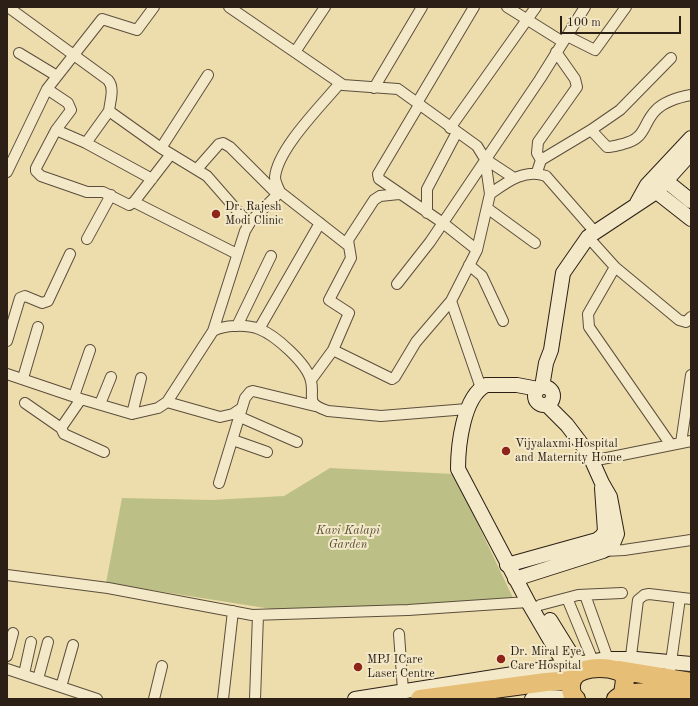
<!DOCTYPE html>
<style>
body{margin:0}
#map{position:relative;width:698px;height:706px;overflow:hidden;background:#edddac;font-family:"Old Standard TT",serif}
canvas{display:block}
.frame{position:absolute;inset:0;border:8px solid #2c1f16;pointer-events:none}
.scale{position:absolute;left:560px;top:16px;width:121px;height:18px;box-sizing:border-box;border:2px solid #2c1f16;border-top:0;padding-left:5px;font-size:12px;line-height:14px;white-space:nowrap;color:#2c1f16;-webkit-text-stroke:3px #f3e9c9;paint-order:stroke}
</style>
<div id="map">
<canvas width="698" height="706"></canvas>
<div class="frame"></div>
<div class="scale">100 m</div>
</div>
<script>
const g = document.querySelector('canvas').getContext('2d');
g.lineJoin = 'round';
function fillPath(path, color) {
  g.fillStyle = color;
  g.fill(path, 'evenodd');
}
function strokePath(path, color, width, dash) {
  g.strokeStyle = color;
  g.lineWidth = width;
  g.lineCap = dash ? 'butt' : 'round';
  g.setLineDash(dash || []);
  g.stroke(path);
}
function write(font, color, halo, rows, align = 'center') {
  g.font = font + ' "Old Standard TT",serif';
  g.lineWidth = 4;
  g.setLineDash([]);
  g.textBaseline = 'middle';
  g.strokeStyle = halo;
  g.fillStyle = color;
  for (const [text, x, y, turn = 0] of rows) {
    g.save();
    g.translate(x, y);
    g.rotate((+turn || 0) * Math.PI / 180);
    g.textAlign = isNaN(turn) ? turn : align;
    if (halo) g.strokeText(text, 0, 0);
    g.fillText(text, 0, 0);
    g.restore();
  }
}
const green = new Path2D(`
 M330 468 454 474 514 600 278 610 106 583 122 498 212 500 284 496Z`);
const street = new Path2D(`
 M8 7 108 80C115 88 110 101 109 111
 M229 7 343 85 398 89 477 146 485 159 490 194 477 250 451 301 416 342 395 377 392 379 333 350
 M507 7 563 42
 M567 36 595 50 626 7
 M295 52 325 7
 M19 53 57 76
 M374 88 422 7
 M47 89 68 103 71 110 56 130 36 168V171L41 176 87 192H103L129 205 134 202 171 154
 M417 103 474 7
 M419 105 378 174 379 179 443 223 477 250
 M450 128 536 7
 M56 130 86 143 152 179
 M591 130 607 147C613 147 618 145 623 144 647 138 642 124 656 110 665 101 680 97 691 95
 M86 143 109 111 161 148 207 176 249 224
 M161 148 208 75
 M485 159 514 178
 M541 160 591 130 620 110 671 58
 M197 169 219 144 223 143 230 147 277 194
 M7 172 47 89 102 19 137 30 154 7
 M537 172 541 160 537 153 538 142 577 87 575 79 556 52
 M280 192 349 246
 M490 194C507 182 525 168 546 176L595 232
 M134 202 237 254
 M487 208 535 243
 M427 213V189L457 132
 M588 237 615 267 679 320 686 322 691 317
 M87 239 111 195
 M469 265 482 276 503 321
 M615 267 588 314 589 327 671 445
 M397 284 430 242 540 79 585 7
 M451 301 481 388
 M237 326 271 256
 M259 329 320 223
 M213 331 245 231 251 221 280 192C278 187 275 182 275 177 278 148 322 105 340 83
 M7 341 20 298 25 296 42 303 48 301 70 254
 M7 374 81 399 132 414 158 408 167 402 213 331C224 325 246 324 259 329 275 335 307 363 311 381 315 398 304 403 328 411L381 416 467 409
 M23 378 38 327
 M311 380 333 350 349 313 329 300 351 258 348 240 374 200 380 196 399 194
 M74 396 90 350
 M167 402 220 417 233 414 242 408
 M25 403 61 428 81 399
 M100 404 111 377
 M132 414 141 378
 M240 417 297 442
 M61 428 64 434 104 452
 M233 440 267 452
 M681 443 691 375
 M592 461 691 441
 M219 483 245 398 250 392 253 391 315 406
 M604 551 624 550 691 540
 M7 575 108 588 252 615 408 610 528 602
 M585 595 608 659
 M567 598 593 661
 M540 605 578 595 622 593
 M399 634 403 691
 M7 656 13 633
 M630 664 638 600 644 595 649 594 691 599
 M7 669 97 699
 M670 669 680 598
 M24 674 31 642
 M38 679 48 642
 M61 687 73 645
 M154 699 162 666
 M223 699 233 611
 M255 699 258 615`);
const secondary = new Path2D(`
 M660 176 691 201
 M649 186 691 219
 M637 203 647 185 691 138
 M542 387 546 363 551 350 563 273 588 237 656 192 691 153
 M535 396a9 9 0 1 1 18 0a9 9 0 1 1-18 0Z
 M538 389 517 385H486C463 397 458 446 458 469L528 602 559 655 576 674
 M507 565 597 540 602 536 605 531 602 488
 M515 579 603 551 612 546 617 534 610 497 602 483 589 454 567 425 547 405
 M550 620 581 670
 M355 699 608 659H636L691 664
 M532 699 549 697 569 698`);
const highway = new Path2D(`
 M618 670 691 682
 M623 694 658 691 691 695
 M420 699 546 682 571 680
 M576 699C572 696 571 692 571 688 568 665 610 664 623 674L625 680 623 694 616 699`);
const markers = [
 [216,214,5,"#8f2418"],
 [506,451,5,"#8f2418"],
 [501,659,5,"#8f2418"],
 [358,667,5,"#8f2418"]
];
const poiNames = [
 ["Dr. Rajesh",225,207],
 ["Modi Clinic",225,221],
 ["Vijyalaxmi Hospital",515,444],
 ["and Maternity Home",515,458],
 ["Dr. Miral Eye",510,652],
 ["Care Hospital",510,666],
 ["MPJ ICare",367,660],
 ["Laser Centre",367,674]
];
const parkNames = [
 ["Kavi Kalapi",348,531],
 ["Garden",348,545]
];
fillPath(green, '#bcc087');
strokePath(street, '#5c4e3c', 12);
strokePath(secondary, '#2c1f16', 16);
strokePath(highway, '#2c1f16', 20);
strokePath(street, '#f3e9c9', 10);
strokePath(secondary, '#f3e9c9', 14);
strokePath(highway, '#e6be76', 18);
for (const [x, y, r, color] of markers) {
  const dot = new Path2D();
  dot.arc(x, y, r, 0, 2 * Math.PI);
  g.fillStyle = color;
  g.fill(dot);
  strokePath(dot, '#f3e9c9', 1.5);
}
write('12px', '#2c1f16', '#f3e9c9', poiNames, 'left');
write('italic 12px', '#574f38', '#f3e9c9', parkNames);
</script>
